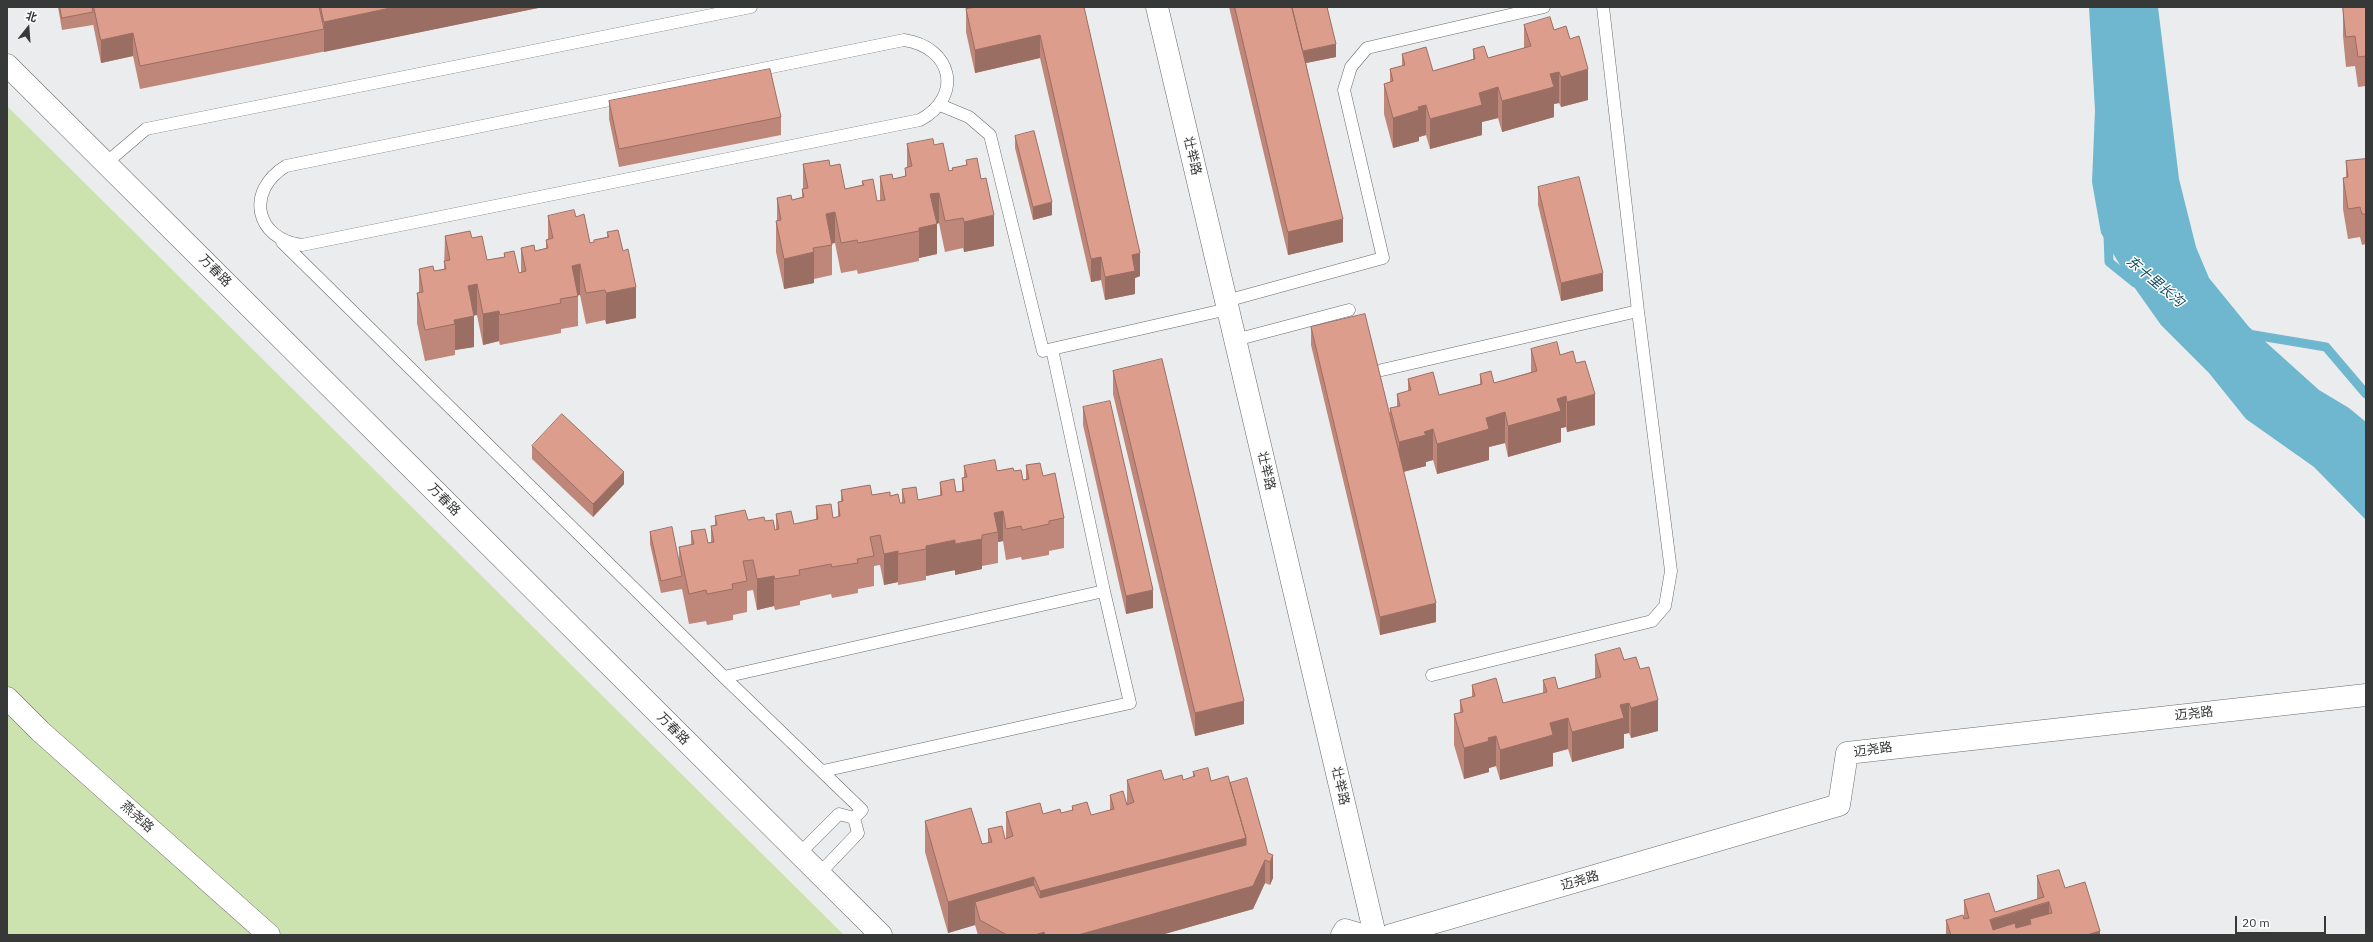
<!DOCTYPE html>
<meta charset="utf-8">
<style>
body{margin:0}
#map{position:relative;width:2373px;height:942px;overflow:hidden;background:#ebecee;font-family:"IBM Plex Sans","Noto Sans SC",sans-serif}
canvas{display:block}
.frame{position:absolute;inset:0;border:8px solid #373838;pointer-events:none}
.north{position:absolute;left:8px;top:8px;width:40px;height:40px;-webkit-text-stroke:3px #fff;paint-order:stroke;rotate:17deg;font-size:11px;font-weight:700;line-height:16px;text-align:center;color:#373838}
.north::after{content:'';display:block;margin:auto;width:14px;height:18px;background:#373838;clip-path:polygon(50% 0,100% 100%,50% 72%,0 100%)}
.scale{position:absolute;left:2235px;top:916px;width:91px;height:18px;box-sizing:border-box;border:2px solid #373838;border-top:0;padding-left:5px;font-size:12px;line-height:14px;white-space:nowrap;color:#373838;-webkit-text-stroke:3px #fff;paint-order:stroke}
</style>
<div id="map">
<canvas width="2373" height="942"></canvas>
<div class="frame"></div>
<div class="north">北</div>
<div class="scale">20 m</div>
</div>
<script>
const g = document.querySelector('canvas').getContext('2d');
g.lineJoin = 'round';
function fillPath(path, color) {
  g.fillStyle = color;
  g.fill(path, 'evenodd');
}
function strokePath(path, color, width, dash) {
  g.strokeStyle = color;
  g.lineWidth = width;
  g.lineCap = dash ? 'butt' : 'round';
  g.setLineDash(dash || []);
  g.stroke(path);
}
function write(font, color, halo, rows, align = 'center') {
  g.font = font + ' "IBM Plex Sans","Noto Sans SC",sans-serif';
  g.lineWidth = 3;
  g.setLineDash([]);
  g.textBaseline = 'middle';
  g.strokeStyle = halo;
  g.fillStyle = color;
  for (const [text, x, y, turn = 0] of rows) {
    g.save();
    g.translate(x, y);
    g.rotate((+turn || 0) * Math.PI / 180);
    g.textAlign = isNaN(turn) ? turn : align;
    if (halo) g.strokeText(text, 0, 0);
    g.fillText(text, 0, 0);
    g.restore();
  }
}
const green = new Path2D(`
 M7 106 844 935H7Z`);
const water = new Path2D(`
 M2089 7H2158L2179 179 2196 247 2209 278 2249 327 2319 390 2349 408 2366 422V520L2314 467 2246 419 2209 373 2161 325 2127 277 2101 233 2092 182 2095 110Z`);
const stream = new Path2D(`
 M2108 234 2109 262 2135 283
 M2248 334 2326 347 2366 394`);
const lane = new Path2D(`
 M904 40C952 47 964 96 920 120L302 245C255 239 245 191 286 166Z
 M940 105 969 117 990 135 1043 351 1228 309
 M106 163 146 129 751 7
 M282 242 724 677 862 810 854 818 839 814 799 854
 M1226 301 1383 258 1344 90 1351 67 1367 48 1544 7
 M1235 340 1349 310
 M1052 349 1104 591
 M1382 370 1638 311
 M1432 675 1652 621 1665 606 1671 571 1638 311 1603 7
 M724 677 1104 591 1130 703 823 771
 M819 874 858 833 854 818`);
const street = new Path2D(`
 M1157 7 1375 935
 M7 65 881 935
 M7 698 40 731 269 935`);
const secondary = new Path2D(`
 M1342 935 1345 930 1362 935
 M1391 935 1839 805 1847 753 2366 695`);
const wall = new Path2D(`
 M58 7H543L140 89 133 56 101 63 93 24V25L62 30Z
 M1084 7 1140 276 1135 278V294L1105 300 1101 280 1091 282 1040 58 975 73 966 32V9Z
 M1229 7H1327L1336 57 1306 63 1343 242 1288 255Z
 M2343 7H2366V86L2358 87 2355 66 2346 67 2343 36Z
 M1524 25 1554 30 1570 39 1588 100 1561 107 1559 103 1554 104V117L1502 132 1498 118 1482 122V135L1430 149 1426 135 1419 137V141L1393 148 1384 114V84L1390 82V69L1402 66V54L1433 71 1473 59V49L1488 58 1524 48Z
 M609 101 781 117V135L619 167 609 119Z
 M1015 136 1052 215 1033 220 1015 148Z
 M907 144 934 145 949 171H952V168L966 165V160L994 246 964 252 963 248 945 252 939 223 937 224V254L919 258V261L858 274 857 270 841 273 835 243H832V275L814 279V283L784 289 776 252V221H777V198L792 200 802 197V189H803V164L830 166 845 189 862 185V181L877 201H880V176L893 179 905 177V168H907Z
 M2366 159V244L2362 245 2360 237 2348 239 2343 209V178H2346V161Z
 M1538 187 1603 291 1561 301 1538 205Z
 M548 216 576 217 590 243H594V240L607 237V232L636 318 606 324 605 320 586 324 580 295H578V326L561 329V333L500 345 499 341 483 345 477 315H474V347L455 350V355L425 361 417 323V293L419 292V269L434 271 444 269 445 236 472 238 487 260 504 257V253L519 273H521V248L535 251 546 248V240L548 239Z
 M1311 327 1390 417V408L1397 407V394L1408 391V379L1439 395 1480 384V374L1494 383 1531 372V349L1560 355 1595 425 1567 432 1566 427 1561 428V442L1508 457 1505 443 1489 447V460L1437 474 1433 460 1426 462V466L1403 472 1436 622 1380 635 1311 345Z
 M1113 371 1244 724 1195 736 1113 394Z
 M1083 407 1153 608 1126 614 1083 425Z
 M532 446 624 484 593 517 532 459Z
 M1026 465 1043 476 1064 518V548L1049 551V555L1022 560 1021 557 1006 560 1003 541 998 542V563L982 566V569L955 575V570L926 576V580L898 585V582L884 585 880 565 874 566V586L858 589V593L832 598 831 594 800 601V605L775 610 774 606 757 610 753 590 747 591V612L733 615V620L707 625 706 621 689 624 682 589 661 593 650 544V532L679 565V547L691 545V531L708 543 711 542V526H715V516L748 520 765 521 775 530H776V514L794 524 816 520V506L833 518 838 517V502H841V490L872 495 890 496 900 503H902V489L918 500 940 496V482L956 492 962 491V478L964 477V466L997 471H1014L1023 480H1026Z
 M1595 655 1624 660 1640 669 1658 731 1631 738 1629 733 1624 734V748L1572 762 1568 749 1553 753V766L1500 780 1496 766 1489 768V772L1464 779 1454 745V714L1460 713V700L1472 697V685L1503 703 1543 693V680L1558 689 1595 678Z
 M1193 772 1211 781 1230 783 1268 853 1273 878 1270 885 1265 883 1253 909 1161 935H978L975 925 948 933 925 852V821L982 844 988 843V829L1006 839V812L1043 814 1061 813 1072 811V806L1091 815 1110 810V795L1127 803V780H1183L1193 777Z
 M2037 876 2065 888 2100 935H1946V920L1964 919V900L1995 912 2037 899Z`);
const shadedWall = new Path2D(`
 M395 7H543L324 52V22Z
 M133 33V56L101 63V40Z
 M1040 35V58L975 73V50Z
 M1336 44V57L1301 64V52Z
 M1588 69V100L1561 107V77Z
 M1559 72V103L1554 104V117L1502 132V101L1550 74Z
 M1498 87V118L1482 122V135L1430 149V119L1479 93Z
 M1426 105V135L1419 137V141L1393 148V118L1418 107Z
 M939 193V223L930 225V194Z
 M1052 202V215L1033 220V207Z
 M835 212V243L826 245V214Z
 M994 215V246L964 252V222Z
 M1343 219V242L1288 255V232Z
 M937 224V254L919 258V228Z
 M814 252V283L784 289V259Z
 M1140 253V276L1135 278V294L1105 300V277L1132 255Z
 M1101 257V280L1091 282V259Z
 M580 264V295L572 296V266Z
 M1603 273V291L1561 301V283Z
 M477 284V315L468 317V286Z
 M636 287V318L606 324V293Z
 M499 311V341L483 345V314Z
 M474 316V347L455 350V324L454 320Z
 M1595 394V425L1567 432V402Z
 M1566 396V427L1561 428V442L1508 457V426L1557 399Z
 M1505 412V443L1489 447V460L1437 474V444L1486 418Z
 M1433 429V460L1426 462V466L1399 473V442L1424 432Z
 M624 472V484L593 517V504Z
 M1003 511V541L998 542V532L994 513Z
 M982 539V569L955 575V544Z
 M955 540V570L926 576V546Z
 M898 551V582L884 585V554Z
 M774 576V606L757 610V579Z
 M1153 590V608L1126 614V596Z
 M1436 603V622L1380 635V617Z
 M1658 700V731L1631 738V708Z
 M1244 701V724L1195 736V713Z
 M1629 703V733L1624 734V748L1572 762V732L1620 705Z
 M1568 718V749L1553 753V766L1500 780V750L1550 723Z
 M1496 736V766L1489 768V772L1464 779V748L1488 738Z
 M1246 838V868L1040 921V891Z
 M1273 855V878L1270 885V862Z
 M1265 860V883L1253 909 1161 935H1078Z
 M1034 877V908L975 902V925L948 933V902Z
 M2049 902V932L2030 919V935H1990V920Z
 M2100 931V935H2087Z
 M1044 932V935H1035Z`);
const building = new Path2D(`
 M60 7H92L93 12 62 18Z
 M94 7H319L324 29 140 66 133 33 101 40Z
 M321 7H395L324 22Z
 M977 7H1084L1140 253 1132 255 1135 271 1105 277 1101 257 1091 259 1040 35 975 50 966 9Z
 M1235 7H1292L1343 219 1288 232Z
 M1292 7H1327L1336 44 1303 51Z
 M2343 7H2366V56L2358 57 2355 36 2346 37Z
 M1550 17 1554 30 1566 26 1570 39 1579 36 1588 69 1561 77 1559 72 1550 74 1554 87 1502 101 1498 87 1479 93 1482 105 1430 119 1426 105 1418 107 1419 110 1393 118 1384 84 1393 81 1390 69 1405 65 1402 54 1426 47 1433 71 1475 59 1473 49 1484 46 1488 58 1531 46 1524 25Z
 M770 69 781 117 619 149 609 101Z
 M1034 131 1052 202 1033 207 1015 136Z
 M933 139 934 145 943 143 949 171 953 170 952 168 967 165 966 160 977 158 981 179 986 178 994 215 964 222 963 218 945 221 939 193 930 194 937 224 919 228V231L858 243 857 240 841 243 835 212 826 214 832 245 813 248 814 252 784 259 776 221 781 220 777 198 791 195 792 200 804 197 802 189 808 188 803 164 829 160 830 166 840 164 845 189 864 185 862 181 873 179 877 201 885 200 880 176 892 174 893 179 906 176 905 168 912 166 907 144Z
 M2366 159V214H2362L2360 207 2348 209 2343 178 2348 177 2346 161Z
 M1579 177 1603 273 1561 283 1538 187Z
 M574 210 576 217 584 214 590 243 594 242V240L609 237 607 232 618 230 623 251 628 249 636 287 606 293 605 290 586 293 580 264 572 266 578 296 560 299 561 303 500 315 499 311 483 314 477 284 468 286 474 316 454 320 455 324 425 330 417 293 423 292 419 269 433 266 434 271 446 269 444 261 450 260 445 236 470 231 472 238 482 236 487 260 505 257 504 253 514 251 519 273 526 271 521 248 534 245 535 251 548 248 546 240 553 238 548 216Z
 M1365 314 1436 603 1380 617 1311 327Z
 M1557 342 1560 355 1573 351 1576 363 1585 361 1595 394 1567 402 1566 396 1557 399 1561 411 1508 426 1505 412 1486 418 1489 429 1437 444 1433 429 1424 432 1426 435 1399 442 1390 408 1400 406 1397 394 1411 390 1408 379 1433 372 1439 395 1482 384 1480 374 1491 371 1494 383 1537 371 1531 349Z
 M1162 359 1244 701 1195 713 1113 371Z
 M1110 401 1153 590 1126 596 1083 407Z
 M562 414 624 472 593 504 532 446Z
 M995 460 997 471 1013 468 1014 471 1021 470 1023 480 1029 479 1026 465 1040 463 1043 476 1055 473 1064 518 1049 521V524L1022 530 1021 526 1006 529 1003 511 994 513 998 532 982 535V539L955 544V540L926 546V549L898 554V551L884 554 880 535 870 537 874 556 857 559 858 563 832 567 831 564 799 570 800 575 775 579 774 576 757 579 753 560 743 561 747 581 732 584 733 589 707 594 706 590 689 594 679 547 694 544 691 531 705 529 708 543 714 542 711 526 717 525 715 516 745 510 748 520 764 517 765 521 773 520 775 530 779 529 776 514 791 511 794 524 818 519 816 506 831 504 833 518 840 516 838 502 843 501 841 490 870 485 872 495 890 492V496L898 494 900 503H905L902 489 916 487 918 500 942 495 940 482 954 479 956 492 964 491 962 478 967 477 964 466Z
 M672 527 682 576 661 581 650 532Z
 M1620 648 1624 660 1636 657 1640 669 1649 667 1658 700 1631 708 1629 703 1620 705 1624 718 1572 732 1568 718 1550 723 1553 735 1500 750 1496 736 1488 738 1489 741 1464 748 1454 714 1463 712 1460 700 1475 696 1472 685 1496 678 1503 703 1547 692 1543 680 1555 677 1558 689 1601 677 1595 655Z
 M1208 768 1211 781 1228 776 1246 838 1040 891 1034 877 948 902 925 821 971 808 982 844 992 842 988 829 1002 826 1005 839 1013 836 1006 812 1040 803 1043 814 1060 809 1061 813 1073 810 1072 806 1087 802 1091 815 1114 809 1110 795 1123 791 1127 805 1134 802 1127 780 1161 770 1164 780 1182 775 1183 780 1195 776 1193 772Z
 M1247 778 1268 853 1273 855 1270 862 1265 860 1253 886 1078 935H1045L1044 932 1035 935H1007L980 920 975 902 1034 885 1040 898 1246 845V838L1230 783Z
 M2059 870 2065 888 2085 882 2100 931 2087 935H1951L1946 920 1963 915 1964 919 1969 918 1964 900 1989 893 1995 912 2044 897 2037 876ZM2049 902 2052 913 2030 919 2031 924 2016 928 2015 923 1993 930 1990 920Z`);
const streetNames = [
 ["壮举路",1192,156,77],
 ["万春路",215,271,45],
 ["壮举路",1266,471,77],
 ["万春路",444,500,45],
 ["迈尧路",2194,714,-6],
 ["万春路",673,729,45],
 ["迈尧路",1873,750,-8],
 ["壮举路",1340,786,77],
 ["燕尧路",137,817,42],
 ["迈尧路",1580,881,-16]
];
const waterNames = [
 ["东十里长沟",2155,282,40]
];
fillPath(green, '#cce3b0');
fillPath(water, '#6eb7cf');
strokePath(stream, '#6eb7cf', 9);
strokePath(lane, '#6a6b6c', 13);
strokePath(street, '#6a6b6c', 23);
strokePath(secondary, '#6a6b6c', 23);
strokePath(lane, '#fff', 12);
strokePath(street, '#fff', 22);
strokePath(secondary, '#fff', 22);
fillPath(wall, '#be8779');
fillPath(shadedWall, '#9b6e63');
fillPath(building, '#dd9d8d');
strokePath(building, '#9b6e63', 1);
write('13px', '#373838', '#fff', streetNames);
write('italic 14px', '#104e60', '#fff', waterNames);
</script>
